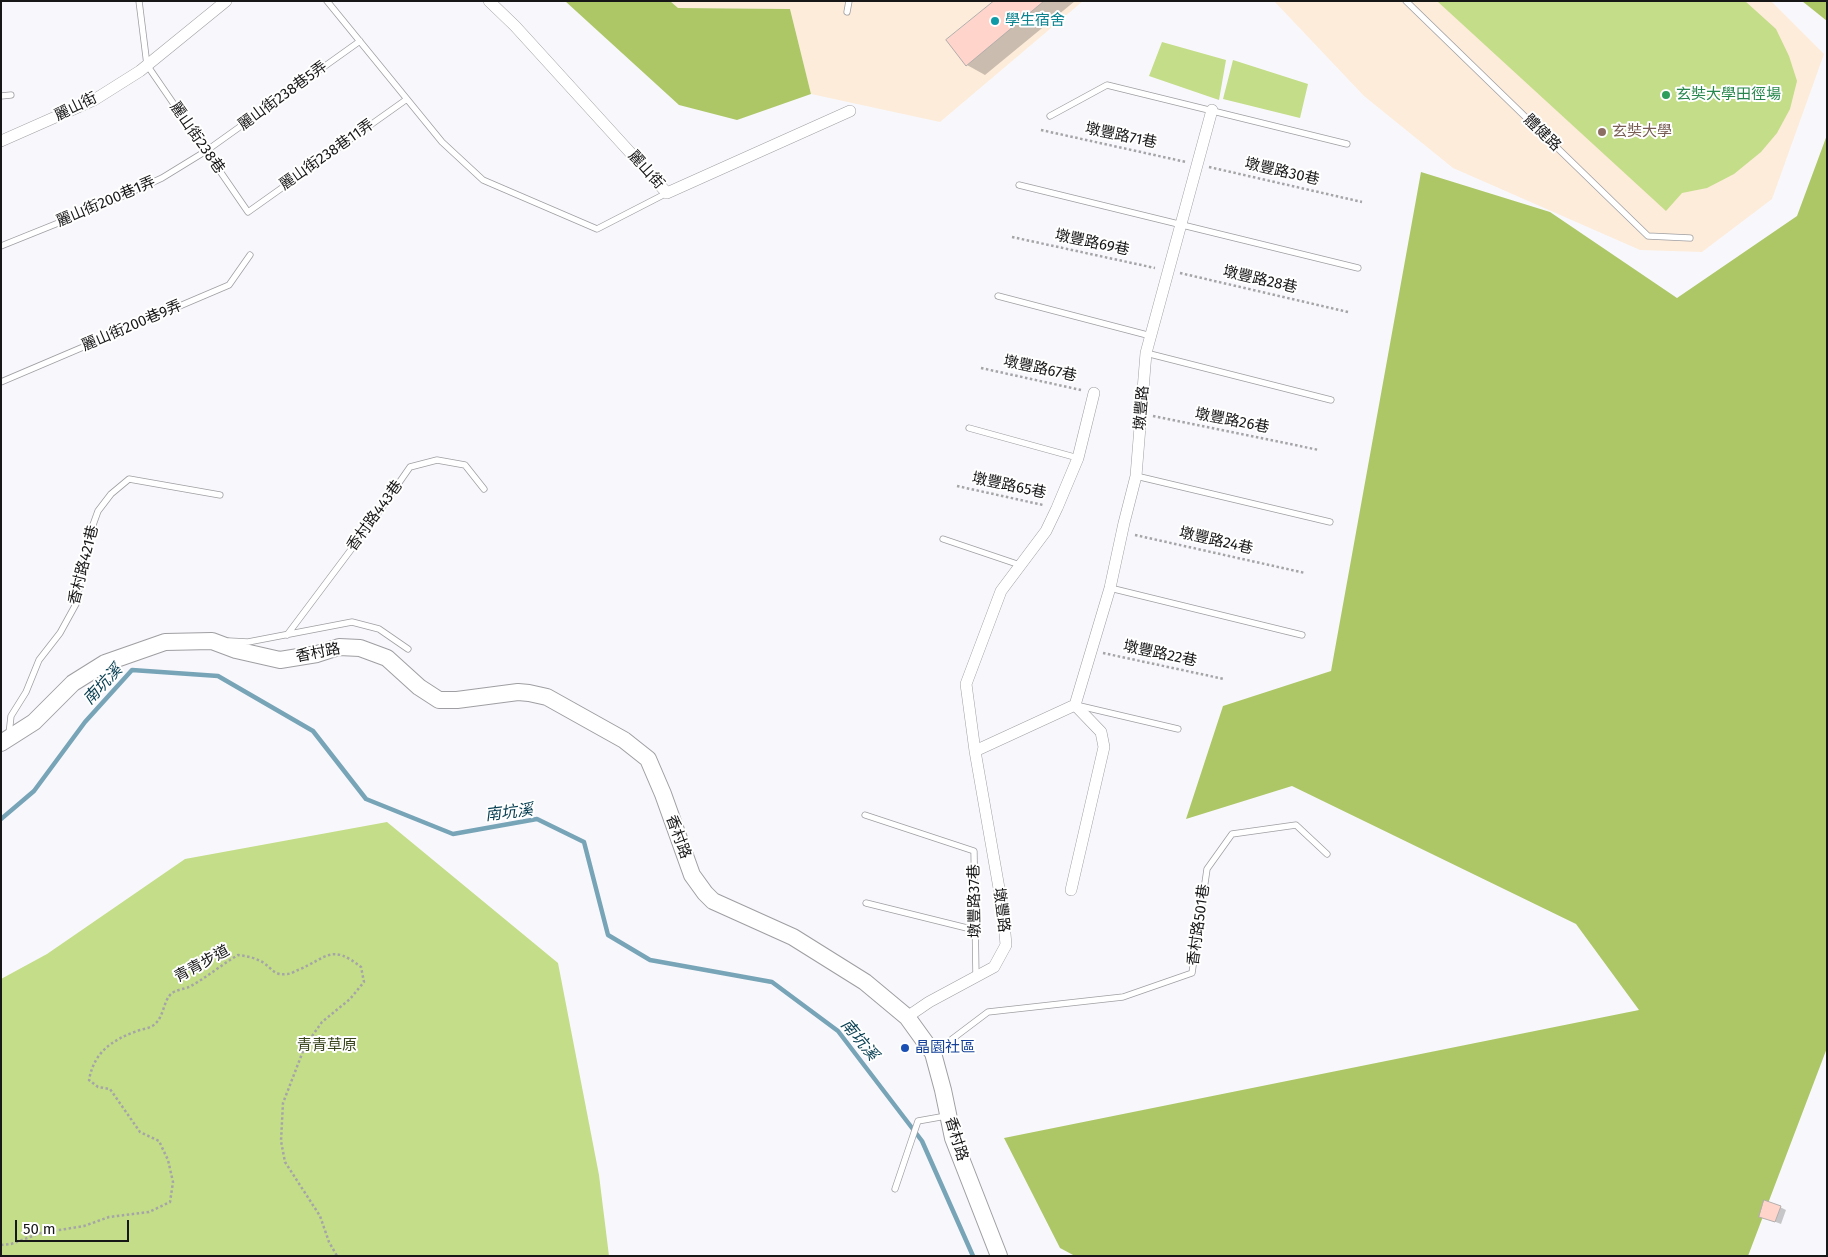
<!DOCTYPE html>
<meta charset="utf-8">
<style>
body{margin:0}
#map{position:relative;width:1828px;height:1257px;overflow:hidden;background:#f8f8fc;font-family:"Fira Sans",sans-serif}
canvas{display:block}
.frame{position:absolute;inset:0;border:2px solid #171718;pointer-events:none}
.scale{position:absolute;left:15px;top:1220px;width:114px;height:22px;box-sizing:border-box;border:2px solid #171718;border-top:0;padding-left:6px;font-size:15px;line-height:18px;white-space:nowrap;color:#171718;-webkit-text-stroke:4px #fff;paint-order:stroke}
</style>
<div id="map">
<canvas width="1828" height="1257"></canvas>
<div class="frame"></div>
<div class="scale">50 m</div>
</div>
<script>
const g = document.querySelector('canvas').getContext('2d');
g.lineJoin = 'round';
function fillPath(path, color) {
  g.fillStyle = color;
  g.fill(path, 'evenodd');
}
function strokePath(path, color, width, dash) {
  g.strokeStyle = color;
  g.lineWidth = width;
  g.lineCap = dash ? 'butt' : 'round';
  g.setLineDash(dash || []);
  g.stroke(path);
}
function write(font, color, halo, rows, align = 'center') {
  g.font = font + ' "Fira Sans","Noto Sans TC",sans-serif';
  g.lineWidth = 4;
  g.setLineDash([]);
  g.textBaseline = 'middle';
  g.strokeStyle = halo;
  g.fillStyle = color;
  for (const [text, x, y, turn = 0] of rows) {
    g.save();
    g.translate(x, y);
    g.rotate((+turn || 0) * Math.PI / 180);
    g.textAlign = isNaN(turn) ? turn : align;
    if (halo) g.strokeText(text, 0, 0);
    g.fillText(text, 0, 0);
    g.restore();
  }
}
const education = new Path2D(`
 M670 1H1083L940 122 811 94 790 9 678 8Z
 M1274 1H1771L1824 54 1772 199 1702 252 1640 250 1453 168 1364 96Z`);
const green = new Path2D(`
 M1437 1H1745L1776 29 1789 56 1797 81 1790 109 1777 133 1761 152 1734 174 1707 188 1682 193 1666 211Z
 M1162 42 1226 60 1219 100 1149 76Z
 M1233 60 1308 84 1300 118 1223 99Z
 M387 822 558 963 599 1175 609 1256H1V979L47 954 185 859Z`);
const forest = new Path2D(`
 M565 1H670L678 8 790 9 811 94 737 120 679 105Z
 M1802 1H1827V21Z
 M1827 135V1048L1748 1256H1075L1060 1248 1004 1138 1639 1010 1576 924 1292 786 1186 819 1223 706 1331 671 1421 172 1550 212 1677 298 1797 216Z`);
const shadow = new Path2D(`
 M996 1H1075L985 75 967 65Z
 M1780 1207 1786 1210 1781 1224 1760 1216Z`);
const stream = new Path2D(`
 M1 819 34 791 85 722 132 670 218 676 313 731 366 799 453 834 537 819 584 842 608 935 650 960 772 982 838 1031 922 1141 973 1256`);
const building = new Path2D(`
 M994 1H1044L966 66 946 40Z
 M1764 1200 1781 1206 1775 1222 1759 1217Z`);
const path = new Path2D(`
 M1041 130 1186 162
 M1209 167 1362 202
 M1012 237 1155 268
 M1180 273 1348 312
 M981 368 1081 390
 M1153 416 1319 450
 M957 486 1043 505
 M1135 535 1305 573
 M1103 653 1224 679
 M1 1245 11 1244 41 1233 84 1226 109 1217 149 1212 170 1202 173 1182 168 1160 159 1141 140 1132 110 1089 98 1087 89 1080C94 1052 112 1040 137 1031 143 1029 151 1028 155 1024 164 1016 163 1002 171 994 175 990 184 989 189 987 206 978 221 965 238 955 247 956 256 958 264 963 272 969 275 976 287 974 291 974 295 971 298 970 327 958 331 943 361 967L364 982 350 999 322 1022 305 1046 283 1103 281 1141 285 1162 320 1216 329 1242 337 1256`);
const lane = new Path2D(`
 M139 1 147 65 248 212 407 99
 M327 1 442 142 483 180 597 229 667 193
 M1406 1 1648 236 1690 238
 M847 12 849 1
 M1 96 11 95
 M1050 116 1107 85 1347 144
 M1019 185 1358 268
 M1 246 103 205 162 178 206 151 360 41
 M998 296 1151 336
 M1146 353 1331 400
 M1 382 229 285 250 255
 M969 428 1078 458
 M1136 476 1330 522
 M943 539 1020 565
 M1110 588 1302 635
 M287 635 371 523 410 467 437 460 465 465 484 489
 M229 641 248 642 352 622 379 629 408 649
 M1080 706 1178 729
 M9 734 11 716 26 692 39 660 60 633 76 604 89 536 98 511 111 494 129 479 220 495
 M865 815 974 851 976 977
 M866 903 975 930
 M935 1052 988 1012 1123 997 1192 973 1207 869 1232 834 1296 825 1327 854
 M895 1189 918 1121 946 1116`);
const street = new Path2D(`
 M489 1 515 26 667 193 850 111
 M1 141 94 100 140 71 226 1
 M975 751 966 684 1001 591 1046 531 1057 508 1078 458 1094 393
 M1071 890 1104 747 1101 732 1075 705
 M907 1017 929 1002 994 967 1006 945 1003 911 975 751 1075 705 1110 588 1124 523 1136 476 1146 353 1212 110`);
const secondary = new Path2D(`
 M1 743 34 722 73 683 105 663 165 642 212 641 236 650 280 660 317 654 339 647 360 648 387 658 419 687 439 700H457L518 692 529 693 547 697 624 740 648 759 663 794 692 875 705 893 713 901 793 937 865 982 907 1017 933 1053 943 1090 953 1138 999 1256`);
const markers = [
 [995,21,5,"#0f9aa8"],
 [1666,95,5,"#2e9e5b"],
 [1602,132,5,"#8d6e63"],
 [905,1048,5,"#1a4fb4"]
];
const cultureNames = [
 ["學生宿舍",1005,21]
];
const leisureNames = [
 ["玄奘大學田徑場",1676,95]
];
const streetNames = [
 ["麗山街238巷5弄",283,96,-36],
 ["麗山街",76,107,-26],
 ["體健路",1542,133,44],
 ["墩豐路71巷",1121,136,12],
 ["麗山街238巷",197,138,55],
 ["麗山街238巷11弄",327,155,-35],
 ["麗山街",646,170,48],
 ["墩豐路30巷",1282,172,13],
 ["麗山街200巷1弄",106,202,-23],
 ["墩豐路69巷",1092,243,12],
 ["墩豐路28巷",1260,280,13],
 ["麗山街200巷9弄",132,326,-23],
 ["墩豐路67巷",1040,369,12],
 ["墩豐路",1142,408,-85],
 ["墩豐路26巷",1232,421,11],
 ["墩豐路65巷",1009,486,12],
 ["香村路443巷",375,516,-54],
 ["墩豐路24巷",1216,541,13],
 ["香村路421巷",84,565,-76],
 ["香村路",318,653,-11],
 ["墩豐路22巷",1160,654,12],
 ["香村路",678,837,70],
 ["墩豐路37巷",975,901,-91],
 ["墩豐路",1001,910,83],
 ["香村路501巷",1199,925,-82],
 ["青青步道",202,964,-29],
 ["香村路",956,1139,73]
];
const educationNames = [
 ["玄奘大學",1612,132]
];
const parkNames = [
 ["青青草原",327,1046]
];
const transitNames = [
 ["晶園社區",915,1048]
];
const waterNames = [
 ["南坑溪",103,685,-47],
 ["南坑溪",509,813,-7],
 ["南坑溪",859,1040,50]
];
fillPath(education, '#fdecda');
fillPath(green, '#c4dd88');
fillPath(forest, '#adc767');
fillPath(shadow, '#0003');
strokePath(stream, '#77a4b7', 4.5);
fillPath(building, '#ffd4ca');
strokePath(building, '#b2aead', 1);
strokePath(lane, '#9f9fa3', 7);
strokePath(street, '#9f9fa3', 12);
strokePath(secondary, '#9f9fa3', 18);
strokePath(path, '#a5a5a8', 2.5, [2.5, 2.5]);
strokePath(lane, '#fff', 5.5);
strokePath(street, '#fff', 11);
strokePath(secondary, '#fff', 16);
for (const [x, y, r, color] of markers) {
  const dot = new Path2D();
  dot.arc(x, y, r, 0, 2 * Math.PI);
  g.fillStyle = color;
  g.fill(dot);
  strokePath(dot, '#fff', 2);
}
write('15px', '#0d838f', '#fff', cultureNames, 'left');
write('15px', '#27864d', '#fff', leisureNames, 'left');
write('15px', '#171718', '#fff', streetNames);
write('15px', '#785e54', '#fff', educationNames, 'left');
write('15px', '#39441c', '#fff', parkNames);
write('15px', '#164399', '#fff', transitNames, 'left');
write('italic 16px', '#094053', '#fff', waterNames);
</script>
